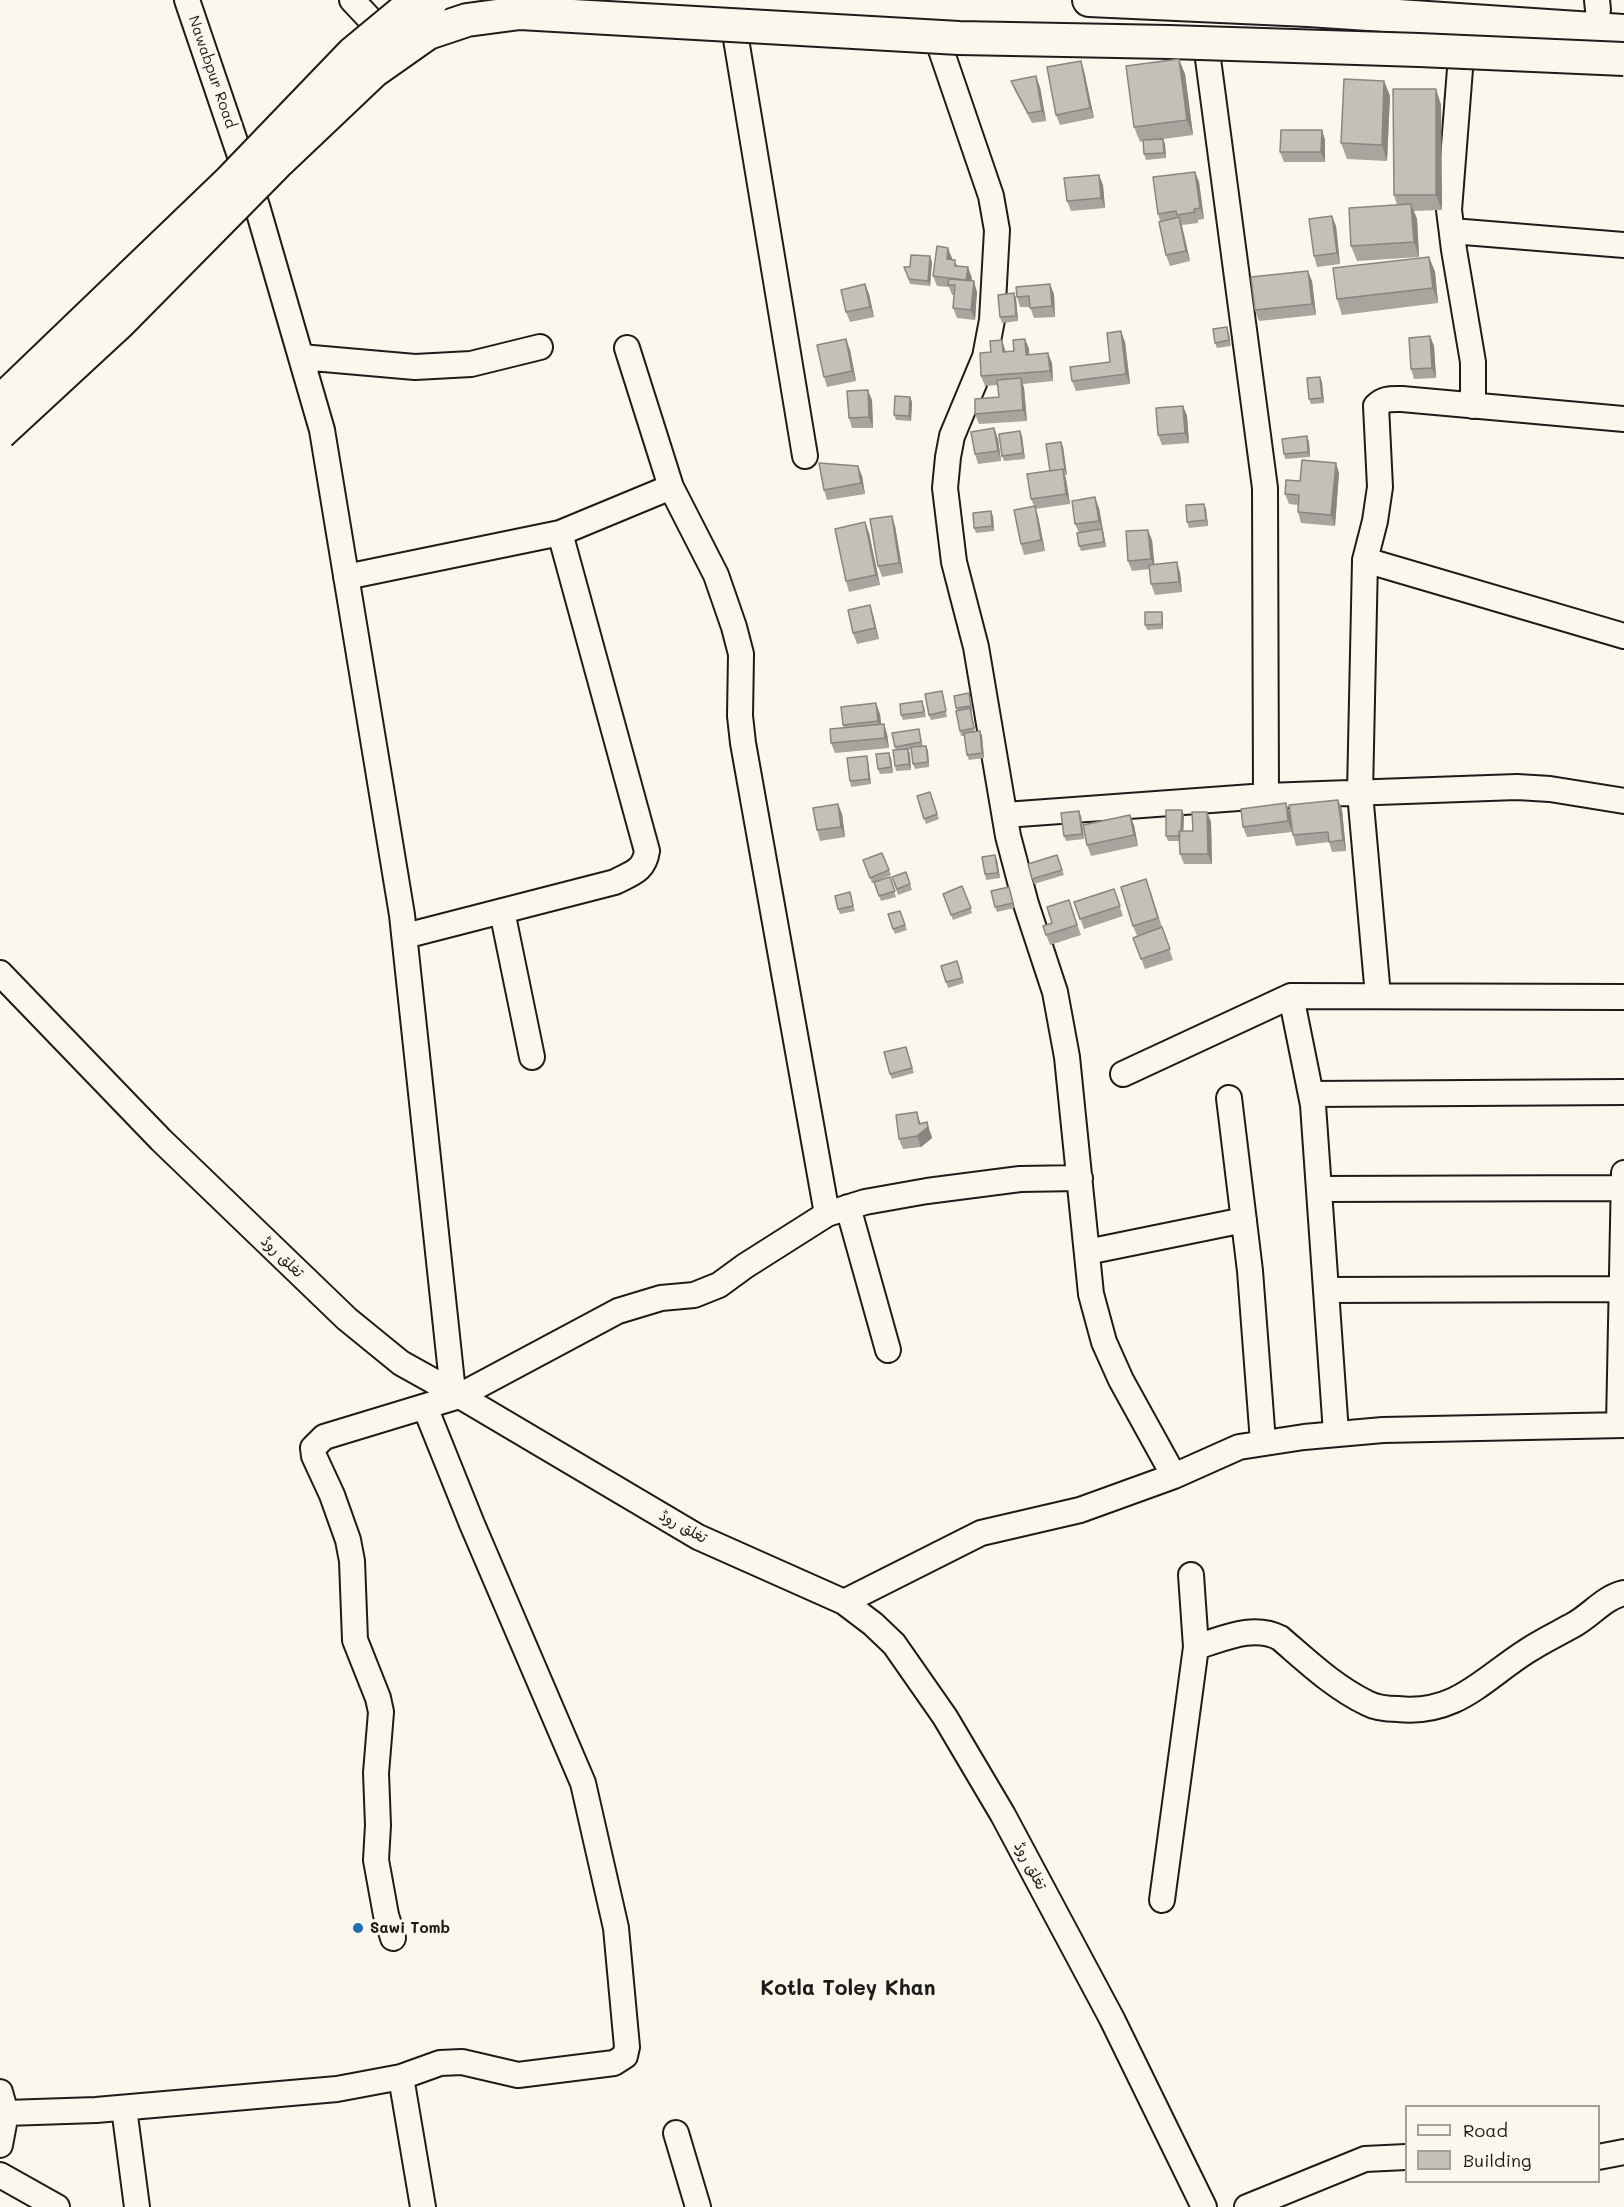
<!DOCTYPE html>
<meta charset="utf-8">
<style>
body{margin:0}
#map{position:relative;width:1624px;height:2207px;overflow:hidden;background:#fbf7ec;font-family:Mali,sans-serif}
canvas{display:block}
.legend{position:absolute;left:1405px;top:2105px;width:195px;height:78px;box-sizing:border-box;background:#fbf7ec;border:2px solid #a29f99;margin:0;padding:8px 10px;list-style:none;font-size:18px;color:#1c1c1c}
.legend li{display:flex;align-items:center;gap:12px;height:30px}
.legend b{width:30px;border:2px solid #a29f99}
</style>
<div id="map">
<canvas width="1624" height="2207"></canvas>
<ul class="legend">
<li><b style="height:8px;background:#fbf7ec"></b>Road</li>
<li><b style="height:16px;background:#c3c0b8"></b>Building</li>
</ul>
</div>
<script>
const g = document.querySelector('canvas').getContext('2d');
g.lineJoin = 'round';
function strokePath(path, color, width, dash) {
  g.strokeStyle = color;
  g.lineWidth = width;
  g.lineCap = dash ? 'butt' : 'round';
  g.setLineDash(dash || []);
  g.stroke(path);
}
function fillPath(path, color) {
  g.fillStyle = color;
  g.fill(path, 'evenodd');
}
function write(font, color, halo, rows, align = 'center') {
  g.font = font + ' Mali,"Playpen Sans Arabic",sans-serif';
  g.lineWidth = 6;
  g.setLineDash([]);
  g.textBaseline = 'middle';
  g.strokeStyle = halo;
  g.fillStyle = color;
  for (const [text, x, y, turn = 0] of rows) {
    g.save();
    g.translate(x, y);
    g.rotate((+turn || 0) * Math.PI / 180);
    g.textAlign = isNaN(turn) ? turn : align;
    if (halo) g.strokeText(text, 0, 0);
    g.fillText(text, 0, 0);
    g.restore();
  }
}
const minor = new Path2D(`
 M187 0 257 206 322 430 402 915 453 1392
 M352 0 368 17
 M1597 0 1598 10
 M735 33 805 456
 M940 47 991 196 997 230 992 320 985 357 952 436 948 457 945 488 954 562 976 647 1008 836 1026 904 1055 992 1067 1057 1091 1294 1104 1342 1121 1380 1174 1476
 M1208 59 1265 488 1266 796
 M1460 69 1449 210 1454 250 1473 362V406
 M1452 231 1624 245
 M627 348 671 487 716 575 734 627 741 654 740 716 743 743 827 1214
 M301 357 415 367 471 364 540 347
 M1365 560 1624 636
 M346 577 560 533 671 487
 M1005 815 1266 796 1517 787 1550 789 1624 801
 M502 911 532 1057
 M405 936 615 882C632 873 644 871 647 851L560 533
 M0 973 161 1140 347 1319 401 1363 453 1392 698 1537 844 1602 873 1624 894 1644 945 1717 1003 1815 1112 2019 1204 2207
 M1291 996 1313 1105 1336 1433
 M1378 996 1360 793 1365 560 1375 521 1380 487 1376 406C1384 398 1391 399 1402 399L1624 419
 M1123 1074 1291 996 1624 997
 M1311 1094 1624 1092
 M1229 1098 1250 1271 1263 1442
 M1320 1189 1624 1188
 M848 1207 888 1350
 M1087 1252 1244 1220
 M1327 1290 1624 1289
 M1619 1425 1624 1173
 M844 1602 981 1533 1080 1510 1174 1476 1239 1447 1304 1437 1383 1430 1624 1425
 M1196 1647C1223 1639 1253 1624 1280 1638 1308 1662 1334 1687 1367 1703 1376 1708 1388 1709 1398 1709 1456 1715 1483 1679 1527 1651 1542 1641 1559 1633 1575 1624 1591 1615 1605 1597 1624 1593
 M1162 1900 1196 1647 1191 1575
 M393 1938 386 1915 376 1860 378 1825 376 1773 381 1712 378 1698 355 1640 352 1561 348 1540 332 1495 314 1456 313 1448 324 1437 459 1396 618 1311 661 1298 694 1295 719 1285 745 1266 827 1214 865 1202 927 1191 1020 1179 1080 1178
 M401 2077 423 2207
 M0 2092 6 2113 0 2145
 M124 2108 137 2207
 M6 2113 96 2110 337 2089 401 2077 440 2063 462 2062 518 2075 614 2063 625 2056 627 2047 616 1928 583 1783 472 1524 425 1407
 M676 2133 698 2207
 M1598 2157 1624 2152
 M0 2175 57 2207
 M1247 2207 1365 2159 1406 2157`);
const major = new Path2D(`
 M1089 0 1308 10 1624 31`);
const majorBridge = new Path2D(`
 M0 402 229 182 353 53 405 10 432 0
 M0 433 119 323 276 164 374 71 428 33 467 20 520 13 959 38 1169 42 1419 50 1624 59`);
const wall = new Path2D(`
 M1081 61 1084 71 1094 118 1060 125 1056 115Z
 M1185 74 1193 135 1163 139 1165 144 1166 158 1146 160 1144 154 1143 141 1140 142 1134 127Z
 M1011 81 1040 87 1046 121 1032 123 1015 91Z
 M1384 81 1390 96 1387 161 1347 159 1341 143Z
 M1436 89 1441 105 1442 210 1414 211 1417 219 1419 257 1357 261 1351 246 1397 205 1394 195Z
 M1322 130 1325 140V162H1284L1280 152Z
 M1195 172 1199 182 1204 219 1198 220V223L1182 225 1190 261 1170 266 1166 255 1160 221 1158 214Z
 M1103 185 1105 208 1071 211 1067 201Z
 M1336 226 1340 264 1317 267 1314 256Z
 M1429 257 1435 272 1438 303 1342 315 1337 299Z
 M952 258V259L958 266 972 278 971 281 977 292 975 320 957 318 953 308 954 295H952L949 287 937 286 933 276Z
 M932 262 930 286 910 284 904 267H910Z
 M1312 281 1316 315 1259 321 1255 310Z
 M865 284 869 294 874 317 850 322 846 312Z
 M1014 293 1016 298 1018 321 1002 323 1000 317Z
 M1054 294 1055 317 1034 318 1030 307H1020L1017 297Z
 M1229 332 1231 346 1217 348 1215 343Z
 M1430 336 1434 346 1436 378 1414 379 1411 369Z
 M846 339 850 350 856 381 827 387 824 377Z
 M1025 339 1029 349V354L1052 363 1053 381 1023 384 1024 388 1027 421 979 424 975 414 999 397 998 385 985 386 981 376 991 352 1002 340 1006 352 1014 351Z
 M1125 342 1130 384 1076 391 1072 381 1110 362Z
 M1322 382 1324 403 1311 404 1309 399Z
 M910 397 912 402 911 421 896 420 894 415Z
 M872 400 873 428H852L849 418Z
 M1183 406 1187 416 1189 443 1162 445 1158 435Z
 M994 428 998 439 1001 461 978 464 975 454Z
 M1022 436 1025 459 1004 461 1002 456Z
 M1307 436 1309 442 1310 457 1285 459 1284 454Z
 M1063 447 1067 475H1065L1066 479 1070 504 1035 509 1038 516 1045 551 1024 555 1021 544 1034 506 1031 499 1050 471Z
 M1339 473 1335 526 1301 523 1298 512V505L1289 504 1285 494 1300 481Z
 M862 476 865 494 827 500 824 490Z
 M1099 508 1106 547 1081 551 1079 546V533L1075 524Z
 M1206 509 1208 526 1189 528 1187 522Z
 M993 516 994 531 976 533 974 528Z
 M865 522 869 533 880 585 849 592 846 581Z
 M895 526 903 573 882 577 878 566Z
 M1152 540 1154 565 1177 562 1180 573 1182 592 1155 595 1151 584 1150 569 1132 571 1128 561Z
 M873 615 879 639 857 644 853 633Z
 M1163 617V629L1147 630 1145 625Z
 M969 693 971 699 973 711H971L975 732 980 731 982 736 984 758 969 760 967 755 964 736H961L960 731 956 708Z
 M943 696 947 717 931 720 929 715Z
 M924 706 926 717 903 720 901 715Z
 M880 714 881 724H884L887 734 889 748 835 753 831 743 844 728 843 725Z
 M919 729 923 746H926L928 751 929 767 915 769 913 764 911 749 908 750 910 754 911 770 896 771 895 766 896 750 895 747Z
 M867 756 868 761 871 784 851 787 850 781Z
 M891 758 893 773 880 774 878 769Z
 M930 792 939 819 926 824 917 796Z
 M1338 800 1342 810 1346 851 1332 852 1329 842 1296 846 1293 835Z
 M1286 803 1290 814 1292 832 1247 837 1243 827Z
 M838 804 842 814 845 837 820 841 817 830Z
 M1207 812 1211 822 1212 864H1184L1180 854V841H1168L1166 836 1184 815 1183 831H1193Z
 M1081 816 1084 839 1066 841 1064 836Z
 M1134 825 1138 846 1091 856 1087 845Z
 M882 853 891 875 872 883 863 860Z
 M1057 855 1064 875 1034 884 1028 864Z
 M997 860 1000 878 986 880 985 874Z
 M906 872 912 890 898 895 892 877Z
 M890 877 896 897 881 901 874 882Z
 M962 886 972 913 953 920 943 894Z
 M1114 889 1123 916 1084 929 1074 902Z
 M1150 889 1162 927 1173 960 1145 969 1133 938 1137 936 1133 926Z
 M850 892 855 911 840 914 838 909Z
 M1011 892 1014 908 997 912 995 907Z
 M1069 900 1081 935 1050 945 1043 926 1052 923Z
 M900 911 907 930 895 934 893 929Z
 M957 961 964 983 948 988 941 966Z
 M906 1047 914 1073 892 1079 890 1074Z
 M921 1123 931 1133 932 1138 921 1147 903 1149 899 1139Z`);
const shadedWall = new Path2D(`
 M1179 59 1185 74 1193 135 1187 120Z
 M1081 61 1084 71 1094 118 1090 108Z
 M1036 76 1040 87 1046 121 1042 111Z
 M1384 81 1390 96 1387 161 1382 145Z
 M1436 89 1441 105 1442 210 1436 195Z
 M1322 130 1325 140V162L1321 152Z
 M1163 139 1165 144 1166 158 1164 153Z
 M1195 172 1199 182 1204 219 1200 208Z
 M1099 175 1103 185 1105 208 1101 198Z
 M1411 204 1417 219 1419 257 1414 242Z
 M1332 216 1336 226 1340 264 1337 253Z
 M1179 217 1182 227 1190 261 1186 251Z
 M948 248 952 258 951 269 947 259Z
 M930 256 932 262 930 286 928 281Z
 M1429 257 1435 272 1438 303 1433 288Z
 M968 267 972 278 970 290 966 280Z
 M1308 271 1312 281 1316 315 1312 304Z
 M974 281 977 292 975 320 971 310Z
 M865 284 869 294 874 317 870 307Z
 M1050 284 1054 294 1055 317 1052 306Z
 M1014 293 1016 298 1018 321 1016 316Z
 M1121 331 1125 342 1130 384 1126 374Z
 M1430 336 1434 346 1436 378 1432 368Z
 M846 339 850 350 856 381 852 371Z
 M1025 339 1029 349 1030 365 1026 355Z
 M1002 340 1005 351 1006 362 1003 352Z
 M1048 353 1052 363 1053 381 1050 371Z
 M1320 377 1322 382 1324 403 1322 398Z
 M1021 378 1024 388 1027 421 1023 410Z
 M868 390 872 400 873 428 869 417Z
 M910 397 912 402 911 421 909 416Z
 M1183 406 1187 416 1189 443 1185 433Z
 M994 428 998 439 1001 461 998 451Z
 M1020 431 1022 436 1025 459 1023 453Z
 M1307 436 1309 442 1310 457 1308 452Z
 M1061 442 1063 447 1067 475 1065 470Z
 M1336 463 1339 473 1335 526 1331 515Z
 M858 466 862 476 865 494 861 483Z
 M1063 469 1066 479 1070 504 1066 494Z
 M1095 497 1099 508 1106 547 1104 542 1102 529 1099 521Z
 M1204 504 1206 509 1208 526 1206 520Z
 M1035 506 1038 516 1045 551 1041 540Z
 M991 511 993 516 994 531 992 526Z
 M892 516 895 526 903 573 899 563Z
 M865 522 869 533 880 585 876 575Z
 M1148 530 1152 540 1155 569 1151 559Z
 M1177 562 1180 573 1182 592 1179 582Z
 M870 605 873 615 879 639 875 628Z
 M1162 612 1163 617V629L1162 624Z
 M876 703 880 714 882 731 878 721Z
 M884 724 887 734 889 748 885 738Z
 M980 731 982 736 984 758 982 753Z
 M926 746 928 751 929 767 928 762Z
 M908 749 910 754 911 770 909 764Z
 M889 753 891 758 893 773 891 767Z
 M867 756 868 761 871 784 869 779Z
 M1338 800 1342 810 1346 851 1343 840Z
 M1286 803 1290 814 1292 832 1288 821Z
 M838 804 842 814 845 837 841 827Z
 M1182 810 1184 815 1183 841 1181 836Z
 M1079 811 1081 816 1084 839 1082 834Z
 M1207 812 1211 822 1212 864 1208 854Z
 M1130 815 1134 825 1138 846 1134 835Z
 M995 855 997 860 1000 878 998 873Z
 M917 1112 920 1122 922 1132 927 1122 932 1138 921 1147 917 1136 919 1124Z`);
const building = new Path2D(`
 M1179 59 1187 120 1134 127 1126 66Z
 M1081 61 1090 108 1056 115 1047 67Z
 M1036 76 1042 111 1028 113 1011 81Z
 M1344 79 1384 81 1382 145 1341 143Z
 M1393 89H1436V195H1394Z
 M1281 130H1322L1321 152H1280Z
 M1163 139 1164 153 1144 154 1143 140Z
 M1195 172 1200 208 1194 209 1195 212 1177 215 1176 211 1158 214 1153 177Z
 M1099 175 1101 198 1067 201 1064 178Z
 M1411 204 1414 242 1351 246 1349 208Z
 M1332 216 1337 253 1314 256 1309 219Z
 M1179 217 1186 251 1166 255 1159 222Z
 M937 246 948 248 947 259 955 260V266L968 267 966 280 933 276Z
 M911 255 930 256 928 281 909 279 904 267H910Z
 M1429 257 1433 288 1337 299 1333 268Z
 M1308 271 1312 304 1255 310 1251 277Z
 M949 279 974 281 971 310 953 308 955 285H948Z
 M865 284 870 307 846 312 841 290Z
 M1050 284 1052 306 1030 308 1029 296 1017 297 1016 287Z
 M1014 293 1016 316 1000 317 998 295Z
 M1227 327 1229 340 1215 343 1213 329Z
 M1121 331 1126 374 1072 381 1070 367 1110 362 1107 333Z
 M1430 336 1432 368 1411 369 1409 338Z
 M846 339 852 371 824 377 817 345Z
 M1025 339 1026 355 1048 353 1050 371 981 376 980 353 991 352 990 341 1002 340 1003 352 1014 351 1013 340Z
 M1320 377 1322 398 1309 399 1307 378Z
 M1021 378 1023 410 975 414V399L999 397 997 380Z
 M868 390 869 417 849 418 847 391Z
 M895 396 910 397 909 416 894 415Z
 M1183 406 1185 433 1158 435 1156 408Z
 M994 428 998 451 975 454 971 432Z
 M1020 431 1023 453 1002 456 999 434Z
 M1307 436 1308 452 1284 454 1282 439Z
 M1061 442 1065 470H1063V469L1050 471 1046 444Z
 M1302 460 1336 463 1331 515 1298 512 1299 495 1285 494 1286 480 1300 481Z
 M819 463 858 466 861 483 824 490Z
 M1063 469 1066 494 1031 499 1027 474Z
 M1095 497 1099 521 1075 524 1072 501Z
 M1204 504 1206 520 1187 522 1186 505Z
 M1035 506 1041 540 1021 544 1014 510Z
 M991 511 992 526 974 528 973 513Z
 M892 516 899 563 878 566 870 519Z
 M865 522 876 575 846 581 835 529Z
 M1102 529 1104 542 1079 546 1077 533Z
 M1148 530 1151 559 1128 561 1126 531Z
 M1177 562 1179 582 1151 584 1149 565Z
 M870 605 875 628 853 633 848 610Z
 M1145 612H1162V624L1145 625Z
 M942 691 946 711 929 715 925 694Z
 M969 693 971 706 956 708 954 696Z
 M922 701 924 712 901 715 900 704Z
 M876 703 878 721 843 725 841 707Z
 M970 708 974 728 960 731 956 711Z
 M884 724 885 738 831 743 830 729Z
 M919 729 921 742 895 747 892 733Z
 M980 731 982 753 967 755 964 733Z
 M926 746 928 762 913 764 911 747Z
 M908 749 909 764 895 766 893 750Z
 M889 753 891 767 878 769 876 754Z
 M867 756 869 779 850 781 847 758Z
 M930 792 937 814 924 819 917 796Z
 M1338 800 1343 840 1329 842 1328 832 1293 835 1289 805Z
 M1286 803 1288 821 1243 827 1241 809Z
 M838 804 841 827 817 830 813 808Z
 M1166 810H1182L1181 831H1179L1180 836H1166Z
 M1079 811 1082 834 1064 836 1061 813Z
 M1192 812H1207L1208 854H1180L1179 831H1193Z
 M1130 815 1134 835 1087 845 1083 825Z
 M882 853 889 870 870 878 863 860Z
 M995 855 998 873 985 874 982 857Z
 M1057 855 1062 870 1032 879 1028 864Z
 M906 872 910 884 897 889 892 877Z
 M890 877 895 891 879 896 874 882Z
 M1146 879 1158 918 1133 926 1121 887Z
 M962 886 971 908 951 915 943 894Z
 M1009 887 1013 903 995 907 991 891Z
 M1114 889 1120 906 1080 919 1074 902Z
 M850 892 853 906 838 909 835 896Z
 M1069 900 1077 925 1046 935 1043 926 1052 923 1047 907Z
 M900 911 905 925 893 929 888 914Z
 M1162 927 1170 949 1141 959 1133 938Z
 M957 961 962 978 946 982 941 966Z
 M906 1047 912 1068 890 1074 884 1052Z
 M917 1112 919 1124 927 1122 928 1127 917 1136 899 1139 896 1115Z`);
const markers = [
 [358,1928,6,"#1f6fb2"]
];
const streetNames = [
 ["Nawabpur Road",212,72,71],
 ["تغلق روڈ",282,1257,44],
 ["تغلق روڈ",683,1527,29],
 ["تغلق روڈ",1030,1866,62]
];
const poiNames = [
 ["Sawi Tomb",370,1928]
];
const districtNames = [
 ["Kotla Toley Khan",848,1989]
];
strokePath(minor, '#1c1c1c', 28);
strokePath(major, '#1c1c1c', 36);
strokePath(minor, '#fbf7ec', 24);
strokePath(major, '#fbf7ec', 32);
strokePath(majorBridge, '#1c1c1c', 36, []);
strokePath(majorBridge, '#fbf7ec', 32);
fillPath(wall, '#a8a59e');
fillPath(shadedWall, '#888681');
fillPath(building, '#c3c0b8');
strokePath(building, '#888681', 1.5);
for (const [x, y, r, color] of markers) {
  const dot = new Path2D();
  dot.arc(x, y, r, 0, 2 * Math.PI);
  g.fillStyle = color;
  g.fill(dot);
  strokePath(dot, '#fbf7ec', 2);
}
write('15px', '#1c1c1c', '#fbf7ec', streetNames);
write('bold 15px', '#1c1c1c', '#fbf7ec', poiNames, 'left');
write('bold 21px', '#1c1c1c', '#fbf7ec', districtNames);
</script>
